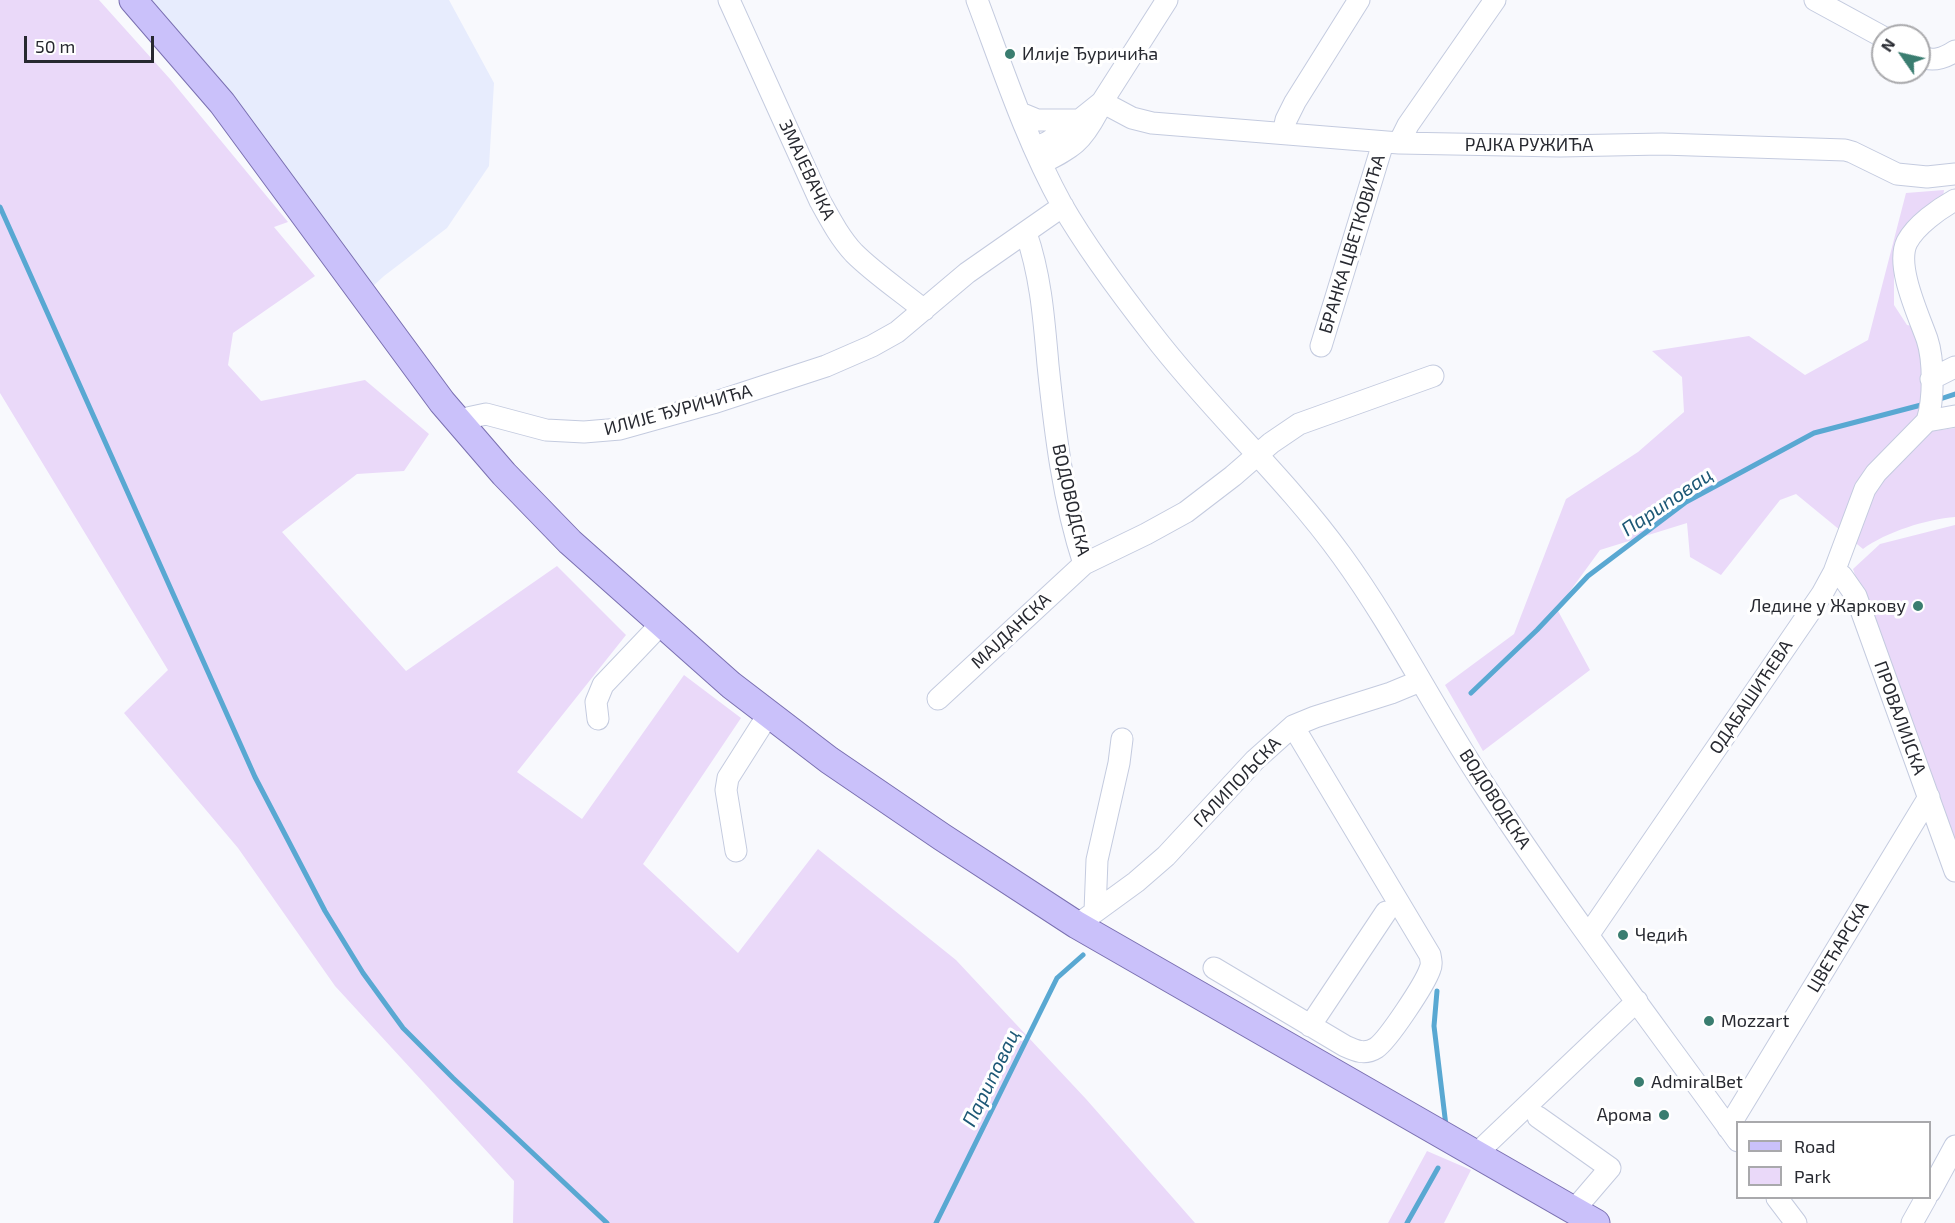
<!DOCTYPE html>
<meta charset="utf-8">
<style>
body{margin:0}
#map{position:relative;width:1955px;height:1223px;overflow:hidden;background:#f8f9fd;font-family:"Exo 2",sans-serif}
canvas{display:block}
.legend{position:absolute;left:1736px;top:1121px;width:195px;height:78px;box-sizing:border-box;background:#fff;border:2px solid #a9a9ac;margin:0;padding:8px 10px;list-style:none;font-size:18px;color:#272930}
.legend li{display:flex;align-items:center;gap:12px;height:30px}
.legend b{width:30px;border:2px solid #a9a9ac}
.north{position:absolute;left:1871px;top:24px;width:60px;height:60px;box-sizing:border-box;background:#fff;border:2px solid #a9a9ac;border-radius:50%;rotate:304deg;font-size:16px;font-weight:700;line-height:24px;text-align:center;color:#272930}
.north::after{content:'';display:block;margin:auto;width:21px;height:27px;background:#3a7d70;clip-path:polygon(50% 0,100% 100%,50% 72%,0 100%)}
.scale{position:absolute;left:24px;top:36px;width:130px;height:27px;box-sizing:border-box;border:3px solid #272930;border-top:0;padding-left:8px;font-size:18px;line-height:21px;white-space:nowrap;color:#272930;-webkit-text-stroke:4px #fff;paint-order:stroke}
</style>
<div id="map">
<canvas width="1955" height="1223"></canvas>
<ul class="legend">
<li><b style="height:8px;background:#cac1fa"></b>Road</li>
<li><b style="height:16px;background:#ead9f9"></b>Park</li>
</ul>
<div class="north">N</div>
<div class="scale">50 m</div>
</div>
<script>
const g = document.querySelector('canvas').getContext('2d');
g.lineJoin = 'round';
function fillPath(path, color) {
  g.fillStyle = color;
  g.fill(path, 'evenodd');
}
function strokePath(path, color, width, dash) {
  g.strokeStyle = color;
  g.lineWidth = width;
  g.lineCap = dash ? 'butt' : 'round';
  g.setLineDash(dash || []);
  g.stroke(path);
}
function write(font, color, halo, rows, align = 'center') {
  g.font = font + ' "Exo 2",sans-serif';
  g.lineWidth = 6;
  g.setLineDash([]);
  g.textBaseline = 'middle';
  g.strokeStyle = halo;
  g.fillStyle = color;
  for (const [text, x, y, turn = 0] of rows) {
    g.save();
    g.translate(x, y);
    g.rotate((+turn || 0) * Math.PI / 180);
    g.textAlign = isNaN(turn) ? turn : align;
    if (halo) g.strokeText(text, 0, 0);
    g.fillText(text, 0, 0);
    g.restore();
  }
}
const built = new Path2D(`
 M143 0H449L494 83 489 166 447 228 384 276 372 287Z`);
const green = new Path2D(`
 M0 0H99L170 79 288 222 274 227 315 276 233 333 228 365 261 401 365 380 429 434 404 471 357 474 282 532 406 671 557 566 626 635 517 772 582 819 684 675 741 718 643 864 738 953 818 849 956 960 1086 1099 1195 1223H513L514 1181 335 986 238 848 124 713 168 670 0 393Z
 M1944 190 1943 197 1894 262V305L1907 325 1922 328 1925 432 1955 428V517C1927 519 1886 532 1863 549L1796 494 1780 500 1721 575 1690 557 1687 523 1600 550 1557 609 1590 670 1483 751 1445 685 1514 634 1566 499 1638 452 1684 412 1682 377 1652 351 1749 336 1805 375 1868 340 1906 193Z
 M1955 525V853L1897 701 1853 569 1880 544Z
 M1427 1151 1471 1170 1444 1223H1388Z`);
const stream = new Path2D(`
 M0 207 255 777 325 911 363 973 403 1028 453 1078 607 1223
 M1937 400 1955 394
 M1471 693 1537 630 1588 576 1686 502 1814 433 1925 404
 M1437 991 1434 1026 1446 1126
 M936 1223 1057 978 1083 955
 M1407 1223 1438 1168`);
const minor = new Path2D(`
 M729 0 820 201C830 219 840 238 854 253 875 274 901 291 924 310
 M977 0C1003 69 1026 140 1062 205 1088 250 1121 294 1153 335 1212 412 1285 477 1342 556 1395 629 1435 711 1485 786 1564 907 1653 1023 1738 1141
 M1815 0 1883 37
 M1919 56C1932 62 1943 59 1955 51
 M1102 102 1132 118 1152 123 1399 143 1560 146 1662 144 1845 150 1852 152 1897 174 1927 177 1955 174
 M1020 113 1037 120H1080
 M1283 133 1286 120 1295 102 1359 0
 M1399 143 1408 125 1495 0
 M1035 148 1048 142 1072 126 1102 102 1167 0
 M1042 163C1073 147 1081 143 1098 111
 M1026 233C1041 276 1044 320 1048 365 1055 432 1063 500 1084 564
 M1321 346 1383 143
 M1931 379 1955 367
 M458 420 486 414 546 430 584 432 620 429 713 403 826 366 872 346 897 332 967 273 1063 206
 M1927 421C1934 400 1934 360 1927 339 1919 316 1895 266 1907 242 1916 225 1939 209 1955 200
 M1834 572 1842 576 1856 596 1955 871
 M938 699 1084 564 1146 534 1186 512 1233 476 1271 443 1299 424 1433 376
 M598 719 596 702 603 685 661 624
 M736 851 726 790 728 778 768 715
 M1095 911 1097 860 1119 763 1122 739
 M1077 925 1136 882 1166 856 1255 760 1293 726 1315 717 1391 693 1420 681
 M1589 934 1822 594 1834 572 1865 489 1876 473 1927 421 1955 416
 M1214 968 1345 1046C1356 1051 1365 1055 1376 1048 1388 1040 1425 984 1430 969 1432 965 1431 960 1430 955L1293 726
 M1310 1026 1386 912
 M1538 1117 1610 1168 1574 1210
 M1728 1128 1929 797
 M1476 1154 1637 1001
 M1930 1192 1955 1146
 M1777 1198 1796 1223
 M1912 1223 1926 1198`);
const major = new Path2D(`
 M133 0 222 103 442 402 504 474 570 542 731 685 829 760 942 837 1077 925 1596 1223`);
const markers = [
 [1010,54,6,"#3a7d70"],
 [1918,606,6,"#3a7d70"],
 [1623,935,6,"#3a7d70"],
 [1709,1021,6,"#3a7d70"],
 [1639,1082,6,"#3a7d70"],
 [1664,1115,6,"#3a7d70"]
];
const poiNames = [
 ["Илије Ђуричића",1022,54],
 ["Ледине у Жаркову",1906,606,"right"],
 ["Чедић",1635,935],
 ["Mozzart",1721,1021],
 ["AdmiralBet",1651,1082],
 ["Арома",1652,1115,"right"]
];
const streetNames = [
 ["РАЈКА РУЖИЋА",1529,145],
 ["ЗМАЈЕВАЧКА",807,170,65],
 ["БРАНКА ЦВЕТКОВИЋА",1352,244,-73],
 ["ИЛИЈЕ ЂУРИЧИЋА",678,410,-15],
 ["ВОДОВОДСКА",1071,500,77],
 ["МАЈДАНСКА",1011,631,-43],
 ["ОДАБАШИЋЕВА",1751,697,-56],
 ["ПРОВАЛИЈСКА",1900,718,70],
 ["ГАЛИПОЉСКА",1237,782,-46],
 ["ВОДОВОДСКА",1495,799,57],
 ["ЦВЕЋАРСКА",1838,947,-59]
];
const waterNames = [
 ["Париповац",1667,502,-34],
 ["Париповац",991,1078,-64]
];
fillPath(built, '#e7ecfd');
fillPath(green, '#ead9f9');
strokePath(stream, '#59a8d2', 5);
strokePath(minor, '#c4cbdf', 23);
strokePath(major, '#7a70b1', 29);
strokePath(minor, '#fff', 21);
strokePath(major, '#cac1fa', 27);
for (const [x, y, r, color] of markers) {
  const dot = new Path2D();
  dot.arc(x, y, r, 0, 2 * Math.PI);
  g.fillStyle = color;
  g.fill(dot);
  strokePath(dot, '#fff', 2);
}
write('18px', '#272930', '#fff', poiNames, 'left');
write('18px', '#272930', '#fff', streetNames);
write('italic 20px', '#1d5876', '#fff', waterNames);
</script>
